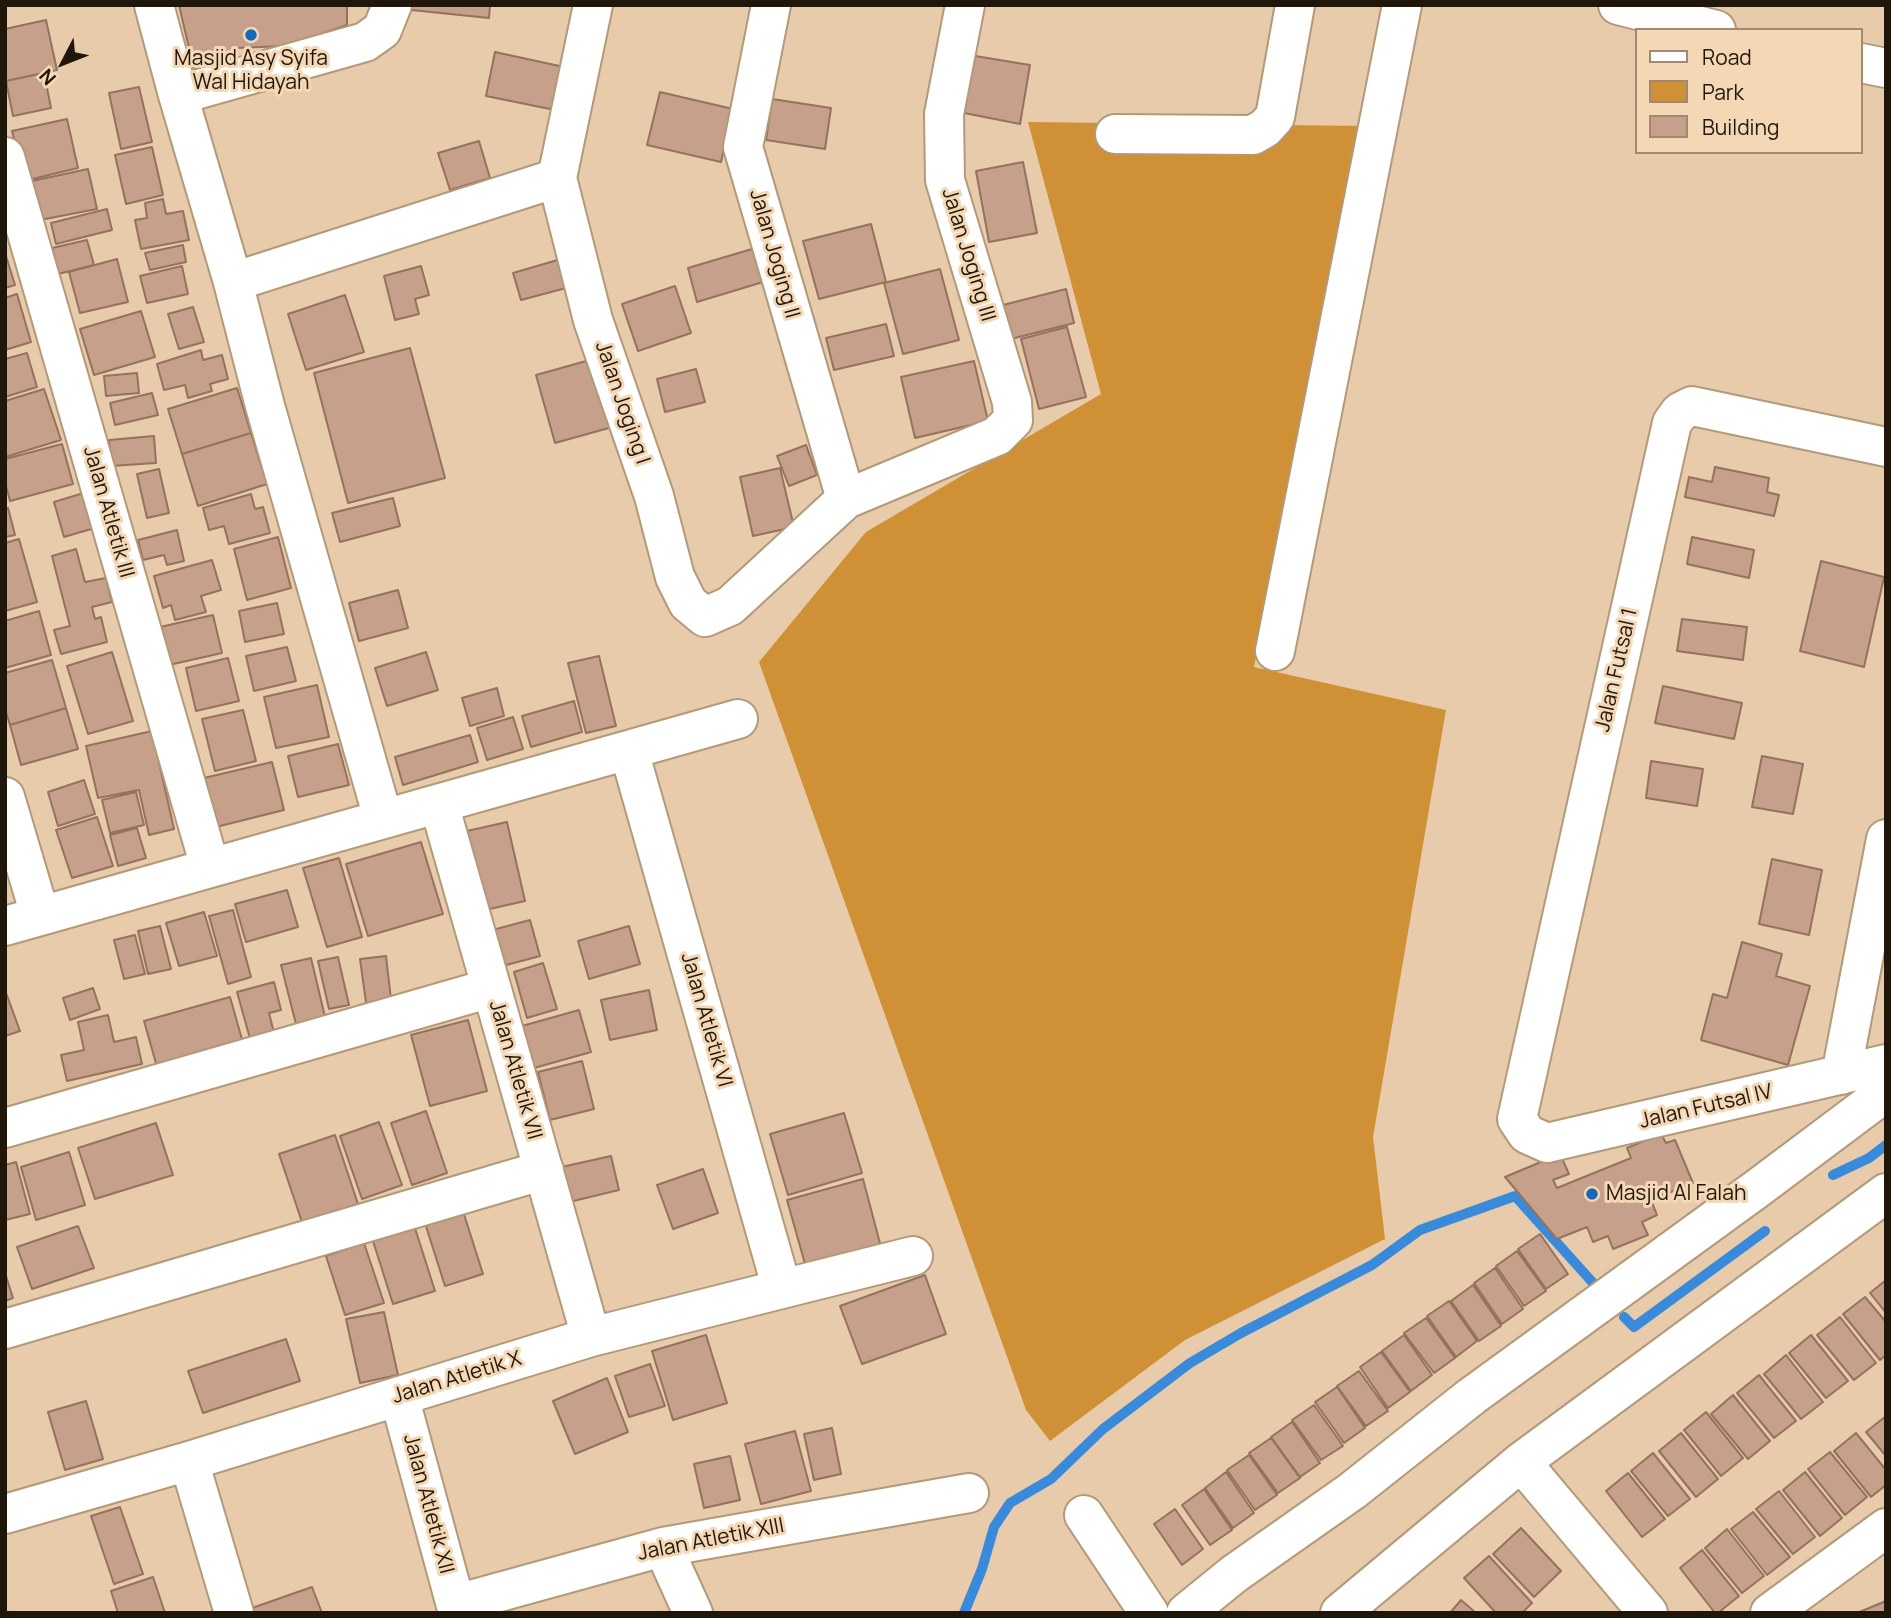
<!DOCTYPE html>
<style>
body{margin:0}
#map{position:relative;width:1891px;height:1618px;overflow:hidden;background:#e7cbaa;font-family:Manrope,sans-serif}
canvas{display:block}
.frame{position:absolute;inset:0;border:7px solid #20160a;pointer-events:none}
.legend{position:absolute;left:1635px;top:28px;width:228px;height:126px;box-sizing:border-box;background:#f4d8b6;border:2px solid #9f8a71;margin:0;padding:9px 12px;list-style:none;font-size:21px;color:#20160a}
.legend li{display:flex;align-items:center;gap:14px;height:35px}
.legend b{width:35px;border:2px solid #9f8a71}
.north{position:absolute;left:28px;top:28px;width:70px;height:70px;-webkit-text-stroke:5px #f4d8b6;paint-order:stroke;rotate:228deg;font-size:19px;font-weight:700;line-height:28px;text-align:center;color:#20160a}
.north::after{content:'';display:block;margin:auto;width:24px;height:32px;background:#20160a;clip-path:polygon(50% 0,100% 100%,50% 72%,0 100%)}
</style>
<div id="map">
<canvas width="1891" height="1618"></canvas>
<div class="frame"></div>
<ul class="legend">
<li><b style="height:9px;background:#fff"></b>Road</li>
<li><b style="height:19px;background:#d09035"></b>Park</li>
<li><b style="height:19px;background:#c6a08a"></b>Building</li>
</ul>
<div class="north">N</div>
</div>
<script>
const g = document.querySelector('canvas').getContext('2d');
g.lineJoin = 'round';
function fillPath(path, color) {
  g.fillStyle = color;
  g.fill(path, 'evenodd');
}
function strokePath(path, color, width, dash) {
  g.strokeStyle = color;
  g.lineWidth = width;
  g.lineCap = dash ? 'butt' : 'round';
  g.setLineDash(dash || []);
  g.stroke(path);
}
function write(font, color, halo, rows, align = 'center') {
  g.font = font + ' Manrope,sans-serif';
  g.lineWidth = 6;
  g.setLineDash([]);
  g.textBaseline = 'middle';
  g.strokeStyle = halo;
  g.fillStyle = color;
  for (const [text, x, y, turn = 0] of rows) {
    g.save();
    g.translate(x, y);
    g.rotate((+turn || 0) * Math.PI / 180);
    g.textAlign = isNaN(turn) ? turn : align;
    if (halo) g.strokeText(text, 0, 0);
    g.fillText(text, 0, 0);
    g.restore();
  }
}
const green = new Path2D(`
 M1028 122 1366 126 1254 667 1446 710 1373 1137 1385 1239 1185 1340 1050 1441 1026 1410 759 662 866 532 1101 394Z`);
const stream = new Path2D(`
 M1833 1175 1869 1158 1886 1145
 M1624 1317 1634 1327 1765 1231
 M964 1613 982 1569 994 1527 1010 1503 1051 1479 1103 1429 1190 1363 1241 1333 1372 1265 1420 1230 1515 1196 1594 1284`);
const building = new Path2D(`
 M179 5H347V25L285 46 236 48V63L195 74Z
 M403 5H490L489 18 402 9Z
 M46 20 57 70 6 81 5 29Z
 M495 52 564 67 555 110 486 96Z
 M969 55 1030 65 1020 124 959 112Z
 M44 73 51 108 13 116 6 81Z
 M139 87 152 142 121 149 109 93Z
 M660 92 733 109 721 162 647 145Z
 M772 99 831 108 825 149 766 140Z
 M67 119 78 168 24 181 12 131Z
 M479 141 490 178 450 190 438 153Z
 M152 147 163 195 126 204 115 155Z
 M1023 162 1037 233 989 242 976 171Z
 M88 169 97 209 40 220 32 181Z
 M163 199 166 214 183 211 189 240 141 249 135 220 147 218 145 203Z
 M107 209 112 230 56 244 51 223Z
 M871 224 886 282 819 299 803 241Z
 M87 240 94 265 58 274 52 248Z
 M183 245 186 262 150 270 145 253Z
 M752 249 763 282 697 302 688 268Z
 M5 253 15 285 5 288Z
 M117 259 128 302 80 313 69 272Z
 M561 259 570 287 521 300 513 273Z
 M182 266 188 294 147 303 140 276Z
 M421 266 429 295 415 299 419 314 395 320 384 276Z
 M940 269 959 340 903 354 884 283Z
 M675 286 691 333 638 351 622 304Z
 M1066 289 1074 323 1011 339 1003 305Z
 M17 294 31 342 5 350V298Z
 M345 295 364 352 306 370 288 314Z
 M193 307 204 342 179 349 168 314Z
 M141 311 155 357 94 375 80 329Z
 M886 324 894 356 834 370 826 338Z
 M1067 327 1086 397 1039 409 1021 339Z
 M410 348 445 478 348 503 314 373Z
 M201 350 203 360 222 355 228 379 210 384 212 391 188 398 185 385 164 390 157 364Z
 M27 353 37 387 5 397V359Z
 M597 358 616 426 555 443 536 375Z
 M974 361 988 421 915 438 901 377Z
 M696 369 705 402 665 412 657 379Z
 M137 373 139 393 106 396 104 376Z
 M237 388 251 433 182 454 168 409Z
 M44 389 61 440 5 457V401Z
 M152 393 158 415 115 425 110 403Z
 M251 433 267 484 198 506 182 454Z
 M154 436 156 463 111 466 109 440Z
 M62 444 73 484 10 501 5 482V459Z
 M806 445 817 475 789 486 777 456Z
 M1715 467 1769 478 1767 492 1779 495 1774 516 1685 497 1689 477 1712 482Z
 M780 468 794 527 753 536 740 477Z
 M159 469 169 513 147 518 137 474Z
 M87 492 98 527 64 537 54 502Z
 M251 494 255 509 263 507 270 533 229 544 224 526 209 530 203 508Z
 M393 498 400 526 340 542 332 513Z
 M8 508 15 535 5 537V509Z
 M177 530 184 561 167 565 164 555 143 560 138 540Z
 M278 537 291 588 247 600 234 549Z
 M1692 537 1754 550 1749 578 1687 564Z
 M19 539 37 602 5 611V543Z
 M76 549 85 582 106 578 112 602 92 607 95 619 101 617 107 642 61 654 54 630 70 626 52 556Z
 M212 560 221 590 201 596 206 612 175 620 171 605 163 608 154 576Z
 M1821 561 1884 577 1864 667 1800 651Z
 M398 590 408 628 359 641 349 603Z
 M277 603 284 634 245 642 239 611Z
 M39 611 51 655 5 668V621Z
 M213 615 222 653 169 665 160 627Z
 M1682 619 1747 627 1743 660 1677 651Z
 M287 647 296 681 254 691 246 656Z
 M112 652 133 721 88 734 67 666Z
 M426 652 438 690 387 706 375 668Z
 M599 656 616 726 586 733 568 663Z
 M228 658 239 701 196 711 186 668Z
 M52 660 66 708 10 725 5 709V673Z
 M317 685 329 737 276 748 264 697Z
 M1663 686 1742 703 1734 739 1655 723Z
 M497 688 504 716 470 726 462 698Z
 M574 701 582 732 531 747 522 716Z
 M66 708 78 749 21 765 10 725Z
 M243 710 256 761 215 771 202 719Z
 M513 717 523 749 487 760 477 728Z
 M152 731 174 829 149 835 139 790 98 798 86 746Z
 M470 735 478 762 403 785 395 757Z
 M338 744 349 785 298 797 288 756Z
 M1762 756 1803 764 1793 814 1752 807Z
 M1651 761 1703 769 1697 806 1646 798Z
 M272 762 284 810 216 827 204 778Z
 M84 780 95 814 58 826 48 792Z
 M136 792 144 825 110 833 102 800Z
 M97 817 113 866 72 878 56 830Z
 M507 822 525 901 485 910 467 831Z
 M137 828 146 858 118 866 110 835Z
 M421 842 443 914 368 936 346 864Z
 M339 858 362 937 327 947 303 868Z
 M1772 859 1822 870 1809 935 1759 924Z
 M287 890 298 927 246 942 235 904Z
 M233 910 251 977 228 984 209 916Z
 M204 912 217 956 179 966 166 923Z
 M530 920 540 956 495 968 485 932Z
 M160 926 171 969 148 974 138 931Z
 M629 926 640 964 589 979 578 941Z
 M135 935 145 974 124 979 114 940Z
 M1742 942 1782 954 1776 976 1810 986 1788 1065 1701 1040 1713 994 1727 998Z
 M386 956 392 1008 367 1010 360 959Z
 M338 957 349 1005 329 1009 318 961Z
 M311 958 326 1021 297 1028 281 965Z
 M543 963 557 1009 527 1018 514 972Z
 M274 982 281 1010 269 1013 275 1037 251 1042 237 992Z
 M93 988 100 1009 70 1020 63 998Z
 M5 990 20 1031 5 1036Z
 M649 990 657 1030 610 1040 601 1000Z
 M230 997 243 1043 157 1067 144 1021Z
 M579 1010 591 1052 534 1068 522 1026Z
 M108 1015 114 1042 136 1037 142 1064 67 1081 61 1055 84 1050 78 1022Z
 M468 1020 487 1091 430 1106 411 1035Z
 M582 1061 594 1109 550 1120 538 1072Z
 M426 1111 447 1173 412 1185 391 1123Z
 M844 1113 862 1173 788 1195 770 1134Z
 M379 1122 402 1185 362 1199 340 1136Z
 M156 1123 173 1175 95 1199 78 1148Z
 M1661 1134 1666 1143 1675 1140 1693 1183 1651 1200 1657 1215 1642 1222 1648 1235 1613 1249 1608 1236 1593 1242 1587 1227 1557 1239 1505 1177 1560 1154 1569 1174 1553 1180 1557 1188 1631 1158 1627 1148Z
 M335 1135 358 1204 302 1222 279 1154Z
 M69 1152 85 1205 36 1220 21 1167Z
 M611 1156 619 1190 565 1203 557 1168Z
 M16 1162 30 1214 5 1220V1165Z
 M703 1169 718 1213 673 1229 657 1185Z
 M863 1179 882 1251 807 1271 787 1200Z
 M462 1208 483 1274 445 1286 424 1220Z
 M414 1225 435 1291 393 1304 372 1238Z
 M78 1226 94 1268 32 1289 17 1247Z
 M1540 1234 1568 1274 1546 1289 1518 1249Z
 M364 1243 384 1303 345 1315 326 1256Z
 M1517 1251 1546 1291 1524 1306 1496 1266Z
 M1495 1268 1523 1309 1502 1324 1474 1283Z
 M5 1273 13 1298 5 1301Z
 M925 1275 946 1334 862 1364 840 1306Z
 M1886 1280V1313L1870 1293Z
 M1473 1285 1501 1326 1479 1341 1451 1301Z
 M1865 1297 1886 1322V1355L1880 1360 1843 1314Z
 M1449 1301 1477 1341 1456 1357 1427 1316Z
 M384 1312 398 1375 360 1383 346 1319Z
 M1840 1317 1876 1363 1854 1380 1817 1335Z
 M1426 1318 1455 1358 1434 1373 1404 1333Z
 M706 1335 727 1403 673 1420 652 1351Z
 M1404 1335 1432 1375 1411 1391 1382 1351Z
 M1811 1335 1848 1381 1826 1398 1789 1353Z
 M286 1339 300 1381 203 1413 188 1371Z
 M1381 1352 1410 1392 1388 1408 1360 1367Z
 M1786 1355 1823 1402 1801 1419 1764 1374Z
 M650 1364 665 1406 629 1417 615 1376Z
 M1359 1371 1388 1411 1366 1426 1337 1386Z
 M1759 1375 1796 1421 1774 1438 1737 1393Z
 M607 1378 628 1432 575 1454 553 1401Z
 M1337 1387 1365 1428 1344 1443 1315 1402Z
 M1733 1395 1770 1441 1748 1459 1711 1414Z
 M86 1401 103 1459 65 1470 48 1412Z
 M1314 1405 1343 1446 1321 1460 1292 1420Z
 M1706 1412 1743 1458 1721 1476 1684 1430Z
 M1886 1416V1456L1866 1432Z
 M1292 1422 1320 1463 1300 1477 1271 1437Z
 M832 1428 841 1474 814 1480 804 1434Z
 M795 1431 811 1491 761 1504 745 1444Z
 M1681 1433 1718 1479 1696 1497 1659 1451Z
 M1856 1433 1886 1470V1485L1871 1497 1834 1451Z
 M1271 1438 1300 1478 1278 1493 1249 1453Z
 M1830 1452 1867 1497 1845 1515 1808 1469Z
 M1653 1453 1690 1499 1668 1516 1631 1471Z
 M1249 1455 1277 1495 1255 1510 1227 1470Z
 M730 1456 740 1500 704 1508 694 1464Z
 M1226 1472 1254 1513 1233 1528 1205 1488Z
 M1805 1472 1842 1518 1820 1536 1783 1490Z
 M1628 1473 1665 1519 1642 1537 1606 1491Z
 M1204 1489 1232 1530 1210 1545 1182 1505Z
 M1779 1491 1815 1537 1793 1554 1756 1509Z
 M120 1507 143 1574 114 1584 91 1516Z
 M1175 1509 1203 1549 1182 1565 1154 1524Z
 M1753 1512 1790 1557 1767 1575 1731 1529Z
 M1521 1528 1561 1571 1534 1597 1493 1554Z
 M1727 1529 1764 1576 1742 1593 1705 1548Z
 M1702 1550 1739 1596 1718 1613H1715L1680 1568Z
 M1489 1556 1532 1603 1522 1613H1496L1464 1578Z
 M153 1577 165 1613H118L111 1591Z
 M312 1587 322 1613H254L252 1608Z
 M1461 1600 1476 1613H1450Z
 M1886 1601V1613H1857Z`);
const minor = new Path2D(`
 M154 5 178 95 233 282 265 406 383 818
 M593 5 557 178 593 320 654 496 675 577 688 603 705 617 730 606 846 499 997 436 1013 420 1012 402 945 180 944 114 965 5
 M771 5 743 147 846 499
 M178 95 365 42 382 30 392 5
 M1115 134 1253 135 1265 128 1275 117 1295 5
 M5 157 210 867
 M233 282 557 178
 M1886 447 1692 406 1680 412 1672 423 1517 1119 1527 1134 1547 1143 1886 1064
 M1275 651 1402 5
 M629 751 782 1289
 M5 797 40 915
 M439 804 591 1337
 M5 926 738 719
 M1841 1075 1886 839
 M5 1128 491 988
 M5 1329 544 1170
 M399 1396 458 1613
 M189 1461 234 1613
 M1521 1462 1648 1613
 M5 1514 189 1461 591 1337 913 1256
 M1084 1515 1149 1613
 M663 1547 693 1613
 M456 1604 663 1547 969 1493
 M1186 1613 1234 1574 1352 1491 1472 1396 1758 1188 1886 1092
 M1340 1613 1521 1462 1886 1193
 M1770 1613 1886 1528`);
const major = new Path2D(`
 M1618 5 1716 30
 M1861 63 1886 68`);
const markers = [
 [251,35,7,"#1569b7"],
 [1592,1194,7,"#1569b7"]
];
const poiNames = [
 ["Masjid Asy Syifa",251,59],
 ["Wal Hidayah",251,83],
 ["Masjid Al Falah",1606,1194,"left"]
];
const streetNames = [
 ["Jalan Joging II",774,254,74],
 ["Jalan Joging III",968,255,73],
 ["Jalan Joging I",622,403,71],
 ["Jalan Atletik III",108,512,74],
 ["Jalan Futsal 1",1617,670,-77],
 ["Jalan Atletik VI",706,1020,74],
 ["Jalan Atletik VII",515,1070,74],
 ["Jalan Futsal IV",1706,1107,-13],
 ["Jalan Atletik X",457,1378,-17],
 ["Jalan Atletik XII",428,1504,75],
 ["Jalan Atletik XIII",711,1540,-11]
];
fillPath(green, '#d09035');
strokePath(stream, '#3a8adc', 10);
fillPath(building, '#c6a08a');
strokePath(building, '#95725d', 2);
strokePath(minor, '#b49979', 42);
strokePath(major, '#b49979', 42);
strokePath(minor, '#fff', 38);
strokePath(major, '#fff', 38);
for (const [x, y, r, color] of markers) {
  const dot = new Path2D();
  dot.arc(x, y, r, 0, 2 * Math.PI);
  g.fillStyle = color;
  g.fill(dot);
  strokePath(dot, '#f4d8b6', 2.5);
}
write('21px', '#20160a', '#f4d8b6', poiNames);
write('21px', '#20160a', '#f4d8b6', streetNames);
</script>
